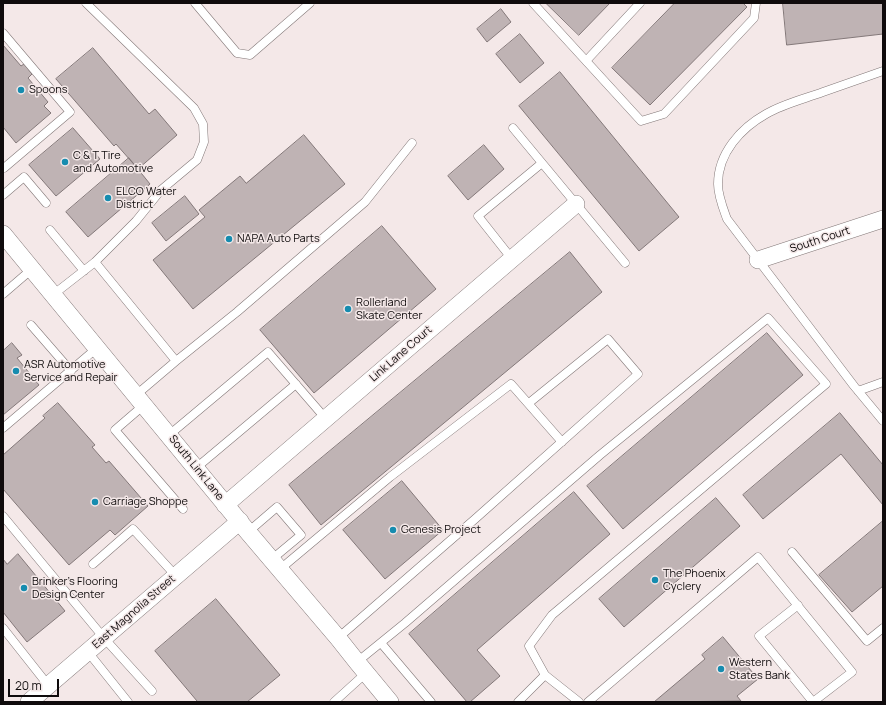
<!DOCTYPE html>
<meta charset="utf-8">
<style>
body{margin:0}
#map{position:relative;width:886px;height:705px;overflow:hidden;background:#f4e8e8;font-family:Manrope,sans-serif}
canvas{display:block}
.frame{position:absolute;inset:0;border:4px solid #0f0b0c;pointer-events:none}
.scale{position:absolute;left:8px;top:679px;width:51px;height:18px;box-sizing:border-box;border:2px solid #0f0b0c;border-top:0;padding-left:5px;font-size:12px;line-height:14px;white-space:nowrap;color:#0f0b0c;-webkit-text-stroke:3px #f4e8e8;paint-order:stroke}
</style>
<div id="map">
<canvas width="886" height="705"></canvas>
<div class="frame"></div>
<div class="scale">20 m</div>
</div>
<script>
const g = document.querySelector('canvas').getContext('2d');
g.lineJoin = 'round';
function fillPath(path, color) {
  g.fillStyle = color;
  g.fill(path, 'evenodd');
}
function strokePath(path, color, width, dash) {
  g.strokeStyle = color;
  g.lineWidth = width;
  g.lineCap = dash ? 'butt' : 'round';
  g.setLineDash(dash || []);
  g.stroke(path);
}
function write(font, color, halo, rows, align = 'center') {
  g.font = font + ' Manrope,sans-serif';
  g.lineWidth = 3;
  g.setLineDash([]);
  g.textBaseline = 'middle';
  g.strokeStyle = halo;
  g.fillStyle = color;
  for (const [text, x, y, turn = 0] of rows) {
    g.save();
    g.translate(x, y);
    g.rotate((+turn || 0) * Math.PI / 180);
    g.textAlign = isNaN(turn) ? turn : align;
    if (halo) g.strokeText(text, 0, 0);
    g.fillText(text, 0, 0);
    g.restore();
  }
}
const building = new Path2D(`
 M546 3H610L579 35Z
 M675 3H743L747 7 650 105 612 68Z
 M783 3H883V34L787 45Z
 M501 9 511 22 487 42 477 29Z
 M520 34 544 63 520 83 496 54Z
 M3 45 21 66 24 64 32 74 28 78 48 102 44 106 51 113 16 143 3 127Z
 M93 48 149 114 155 109 177 135 138 169 116 144 114 146 56 79Z
 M560 72 679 217 639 251 519 106Z
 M73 128 100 159 56 196 29 165Z
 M304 135 345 184 193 309 153 260 205 217 199 210 240 176 246 183Z
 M484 145 504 169 468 200 448 176Z
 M129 158 150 184 88 237 66 212Z
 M185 196 199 214 166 241 152 223Z
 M382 226 436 289 314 393 260 330Z
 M570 252 602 292 321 525 289 485Z
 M767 333 803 375 623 529 587 486Z
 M12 343 22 355 17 358 39 385 3 415V351Z
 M58 403 95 445 92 447 106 463 109 461 148 506 115 535 110 530 69 565 3 489V455L45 418 43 416Z
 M840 413 883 465V505L841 454 763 519 743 495Z
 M402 481 443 530 385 579 343 530Z
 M574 492 610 534 477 650 500 676 470 702H467L409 634Z
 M716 498 740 526 624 627 599 599Z
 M883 521V586L852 612 819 575Z
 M18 554 65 611 27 642 3 612V559L7 564Z
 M216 599 280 675 247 702H195L197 701 155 651Z
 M723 637 758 679 737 696 741 701 654 702 705 659 702 655Z`);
const lane = new Path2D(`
 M86 3 194 108 203 124 204 142 197 160 161 190 136 221 95 262
 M195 3 237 53 250 55 310 3
 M533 3 641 121 664 114 754 18 756 3
 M3 33 70 112 4 168
 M586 61 640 3
 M883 71C863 78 843 85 823 92 804 99 783 104 766 114 741 128 718 153 718 184 718 196 723 208 727 219L854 386 883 421
 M513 128 625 263
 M3 195 24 177 46 203
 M50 230 84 271
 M512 259 478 216 542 163
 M3 294 32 269
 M54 294 95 262 176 361 136 395
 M31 325 71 371
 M176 361 237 312 365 202 412 143
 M858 391 883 382
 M144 405 115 430 183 509
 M3 428 97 348
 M169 435 268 352 326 419
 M196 468 296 384
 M3 516 104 638 152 691
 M248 532 277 507 301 535 271 560
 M792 552 867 641 883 628
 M93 564 133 529 176 576
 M279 570 390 477 511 384 562 442
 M798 605 759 636 813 702
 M3 628 48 685
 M338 638 475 519 638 374 608 339 529 403
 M381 643 431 702
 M88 652 128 702
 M357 662 405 623 600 455 768 318 826 384 552 615 529 646 545 675 579 702
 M334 702 366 673
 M518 702 545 675
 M588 702 758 557 852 672 813 702`);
const street = new Path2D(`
 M3 234 248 532 338 638 357 662 390 702
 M758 260 883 219
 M225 505 576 204
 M29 702 240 521`);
const markers = [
 [21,90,4,"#168caf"],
 [65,162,4,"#168caf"],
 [108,198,4,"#168caf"],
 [229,239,4,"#168caf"],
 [348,309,4,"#168caf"],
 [16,371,4,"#168caf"],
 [95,502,4,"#168caf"],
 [393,530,4,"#168caf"],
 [655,580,4,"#168caf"],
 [24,588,4,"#168caf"],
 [721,669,4,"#168caf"]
];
const poiNames = [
 ["Spoons",29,90],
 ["C & T Tire",73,156],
 ["and Automotive",73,169],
 ["ELCO Water",116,192],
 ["District",116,205],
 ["NAPA Auto Parts",237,239],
 ["Rollerland",356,303],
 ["Skate Center",356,316],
 ["ASR Automotive",24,365],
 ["Service and Repair",24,378],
 ["Carriage Shoppe",103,502],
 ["Genesis Project",401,530],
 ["The Phoenix",663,574],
 ["Cyclery",663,587],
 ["Brinker’s Flooring",32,582],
 ["Design Center",32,595],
 ["Western",729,663],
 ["States Bank",729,676]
];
const streetNames = [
 ["South Court",820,240,-18],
 ["Link Lane Court",401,354,-41],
 ["South Link Lane",196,468,51],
 ["East Magnolia Street",134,612,-41]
];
fillPath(building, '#bfb3b4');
strokePath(building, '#837879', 1);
strokePath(lane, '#827777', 9);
strokePath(street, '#827777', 18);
strokePath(lane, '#fff', 8);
strokePath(street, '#fff', 17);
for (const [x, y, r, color] of markers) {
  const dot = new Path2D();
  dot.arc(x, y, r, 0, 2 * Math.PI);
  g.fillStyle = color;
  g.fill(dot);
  strokePath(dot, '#f4e8e8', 1.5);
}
write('11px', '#0f0b0c', '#f4e8e8', poiNames, 'left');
write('11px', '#0f0b0c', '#f4e8e8', streetNames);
</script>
